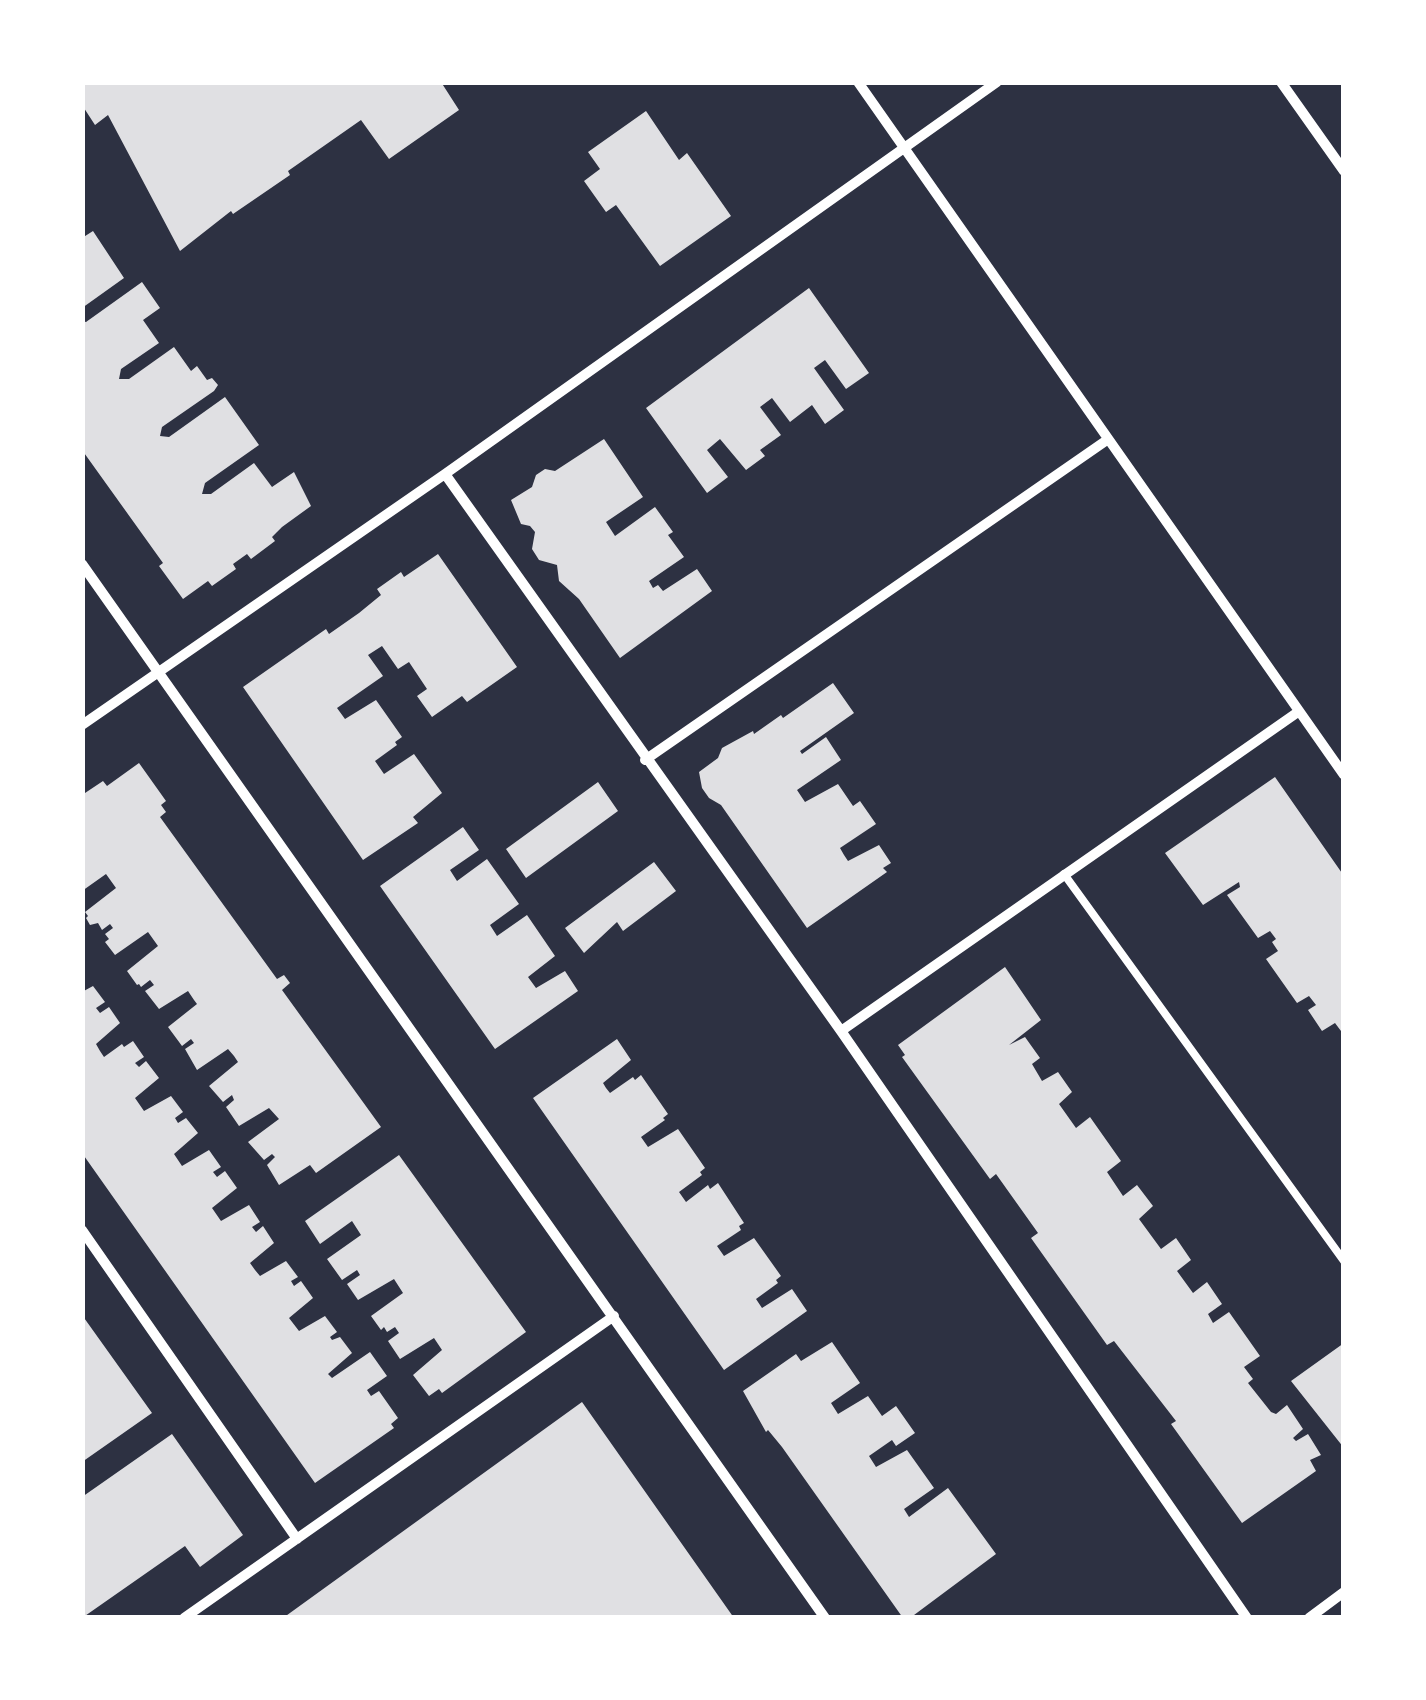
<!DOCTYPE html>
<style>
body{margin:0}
#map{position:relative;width:1426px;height:1700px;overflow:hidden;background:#2d3142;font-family:"Fira Sans",sans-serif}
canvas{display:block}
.frame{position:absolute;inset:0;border:85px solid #fff;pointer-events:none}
</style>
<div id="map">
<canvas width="1426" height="1700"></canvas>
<div class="frame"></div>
</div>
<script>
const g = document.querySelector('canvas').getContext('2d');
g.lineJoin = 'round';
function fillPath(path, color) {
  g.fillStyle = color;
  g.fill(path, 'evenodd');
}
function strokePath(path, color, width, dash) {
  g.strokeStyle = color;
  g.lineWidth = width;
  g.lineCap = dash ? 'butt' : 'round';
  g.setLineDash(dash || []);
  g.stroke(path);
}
const building = new Path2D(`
 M82 82H441L459 110 389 159 361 120 288 171 290 175 233 214 231 211 180 251 108 115 95 125 82 105Z
 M646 111 679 160 687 153 731 216 660 266 616 205 606 212 584 181 600 169 588 152Z
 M93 231 124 278 82 308V238Z
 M142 282 160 308 143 320 159 343 121 369 119 379H129L174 347 191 371 197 366 207 380 212 378 218 385 214 391 162 427 160 436 169 437 225 397 259 445 205 483 202 494H211L254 463 272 487 294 472 311 506 282 527 272 537 275 541 251 559 247 554 233 564 236 569 212 586 208 581 183 599 159 566 163 563 82 450V321L86 322Z
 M809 288 869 373 846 389 825 360 814 368 844 410 825 424 812 405 790 422 772 398 760 407 781 435 760 450 765 456 746 470 720 439 707 450 728 477 707 493 646 408Z
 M604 439 643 497 606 522 615 536 655 507 673 532 668 535 684 557 649 581 653 588 658 585 663 591 697 569 712 591 620 658 579 599 559 581 557 565 539 560 532 549 535 532 530 526 521 524 511 500 532 487 536 475 545 469 555 471Z
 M438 554 517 667 467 702 462 696 432 717 417 696 427 689 409 662 398 669 382 646 368 655 383 676 337 708 345 719 376 700 402 737 395 742 397 745 375 761 384 774 414 754 442 793 413 817 418 823 363 860 243 687 326 629 329 634 359 613 381 595 377 589 401 572 404 577Z
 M833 683 854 713 800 751 802 754 826 737 841 760 797 790 805 802 838 784 853 806 860 801 876 824 840 848 844 855 848 861 879 845 891 863 883 868 887 872 807 928 721 805 709 798 702 788 699 772 718 758 722 748 753 731 754 734 781 715 783 718Z
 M139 763 166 801 161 805 166 812 160 817 277 979 284 975 290 983 282 990 381 1127 316 1173 310 1165 279 1185 267 1165 275 1157 272 1154 264 1160 248 1142 279 1119 269 1108 239 1126 226 1107 234 1100 232 1095 223 1102 209 1086 238 1062 234 1056 228 1049 197 1070 185 1049 194 1043 191 1039 182 1046 168 1027 197 1004 194 1000 188 991 159 1009 145 991 154 985 150 980 141 987 139 984 137 985 127 971 158 946 148 932 115 955 105 942 109 939 105 934 113 928 110 924 102 930 98 923 90 925 86 918 88 916 85 912 116 888 106 874 82 891V795L103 781 107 786Z
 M1275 777 1344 876V1035L1335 1023 1322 1031 1308 1010 1316 1005 1309 996 1297 1003 1266 959 1278 951 1272 942 1276 939 1270 931 1258 938 1227 895 1240 887 1239 882 1203 905 1165 853Z
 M598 782 618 811 526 878 506 849Z
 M463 827 479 850 450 870 457 881 487 859 519 904 490 925 497 936 527 915 555 956 528 977 536 988 565 971 578 991 495 1049 380 886Z
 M654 862 676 891 623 931 617 922 584 953 565 928Z
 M1005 967 1041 1020 1009 1045 1025 1037 1040 1058 1032 1064 1042 1081 1058 1072 1072 1092 1059 1104 1076 1128 1090 1117 1121 1161 1107 1172 1123 1196 1137 1185 1153 1206 1139 1219 1161 1249 1176 1238 1191 1260 1177 1271 1193 1293 1207 1282 1222 1304 1208 1314 1213 1323 1229 1312 1260 1356 1244 1367 1253 1379 1248 1383 1271 1412 1276 1414 1287 1405 1303 1429 1293 1438 1296 1441 1308 1434 1321 1455 1310 1460 1316 1471 1242 1523 1171 1424 1176 1421 1114 1341 1107 1345 1031 1238 1038 1233 996 1174 990 1179 902 1057 905 1055 898 1045Z
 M93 986 105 1002 96 1008 100 1013 109 1007 120 1023 96 1044 100 1051 104 1057 122 1044 124 1047 133 1041 144 1057 135 1063 139 1067 146 1061 159 1078 135 1098 144 1111 171 1096 183 1112 175 1118 178 1123 186 1118 198 1133 174 1154 182 1166 209 1150 221 1167 213 1172 217 1177 225 1171 237 1188 212 1208 221 1221 249 1205 260 1222 252 1227 256 1232 263 1226 274 1243 250 1263 255 1270 260 1276 286 1261 298 1277 291 1281 294 1286 301 1281 313 1298 289 1318 299 1331 325 1316 337 1332 330 1337 332 1340 340 1337 352 1353 328 1374 332 1378 370 1352 387 1376 367 1390 371 1396 379 1391 398 1418 391 1424 394 1428 315 1483 82 1153V992Z
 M617 1039 631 1060 603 1083 606 1088 610 1093 633 1077 635 1080 641 1075 668 1114 663 1118 665 1120 641 1137 648 1147 678 1129 705 1168 700 1172 702 1175 679 1192 686 1202 708 1185 710 1189 718 1183 744 1223 739 1226 741 1230 717 1246 724 1256 754 1238 781 1276 776 1280 778 1283 756 1299 762 1308 792 1289 807 1311 724 1370 533 1098Z
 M399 1155 526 1332 442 1393 439 1389 429 1396 413 1375 442 1350 434 1338 400 1359 388 1341 399 1333 395 1327 387 1332 384 1327 381 1330 371 1316 403 1293 394 1279 358 1300 347 1284 360 1275 357 1270 342 1280 327 1259 361 1235 352 1221 320 1244 305 1221Z
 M82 1315 152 1413 82 1462Z
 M832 1342 860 1383 831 1403 838 1414 868 1396 882 1416 896 1406 915 1433 896 1446 892 1440 869 1456 876 1467 907 1450 934 1488 904 1509 909 1517 948 1488 996 1554 910 1618H903L782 1447 768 1430 766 1432 743 1391 796 1354 801 1361Z
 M1344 1343V1448L1291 1381Z
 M582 1402 734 1618H283Z
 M172 1434 243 1535 200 1567 185 1546 82 1618V1497Z`);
const service = new Path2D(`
 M1064 874 1344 1261`);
const minor = new Path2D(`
 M858 82 1344 775
 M1281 82 1344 171
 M445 474 841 1031 1247 1618
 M82 564 825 1618
 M82 725 445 474 997 82
 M645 760 1107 440
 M841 1031 1298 712
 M82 1230 297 1539
 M184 1618 614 1316
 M1309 1618 1344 1592`);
fillPath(building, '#e0e0e3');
strokePath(service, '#fff', 8);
strokePath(minor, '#fff', 10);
</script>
